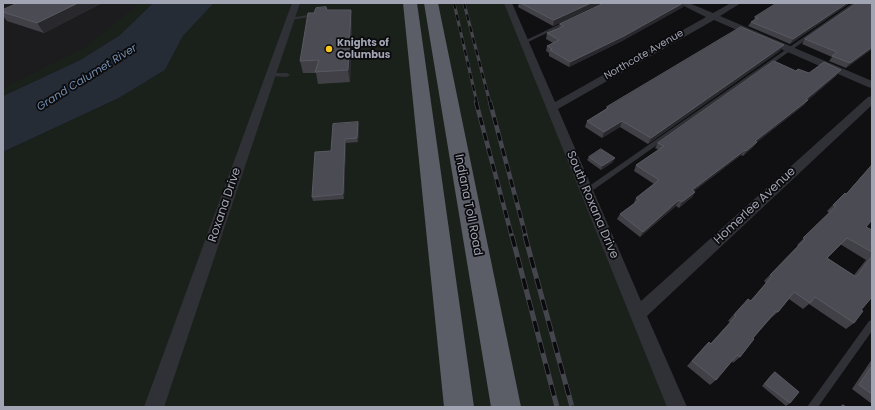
<!DOCTYPE html>
<style>
body{margin:0}
#map{position:relative;width:875px;height:410px;overflow:hidden;background:#100f11;font-family:Poppins,sans-serif}
canvas{display:block}
.frame{position:absolute;inset:0;border:4px solid #a0a4b3;pointer-events:none}
</style>
<div id="map">
<canvas width="875" height="410"></canvas>
<div class="frame"></div>
</div>
<script>
const g = document.querySelector('canvas').getContext('2d');
g.lineJoin = 'round';
function fillPath(path, color) {
  g.fillStyle = color;
  g.fill(path, 'evenodd');
}
function strokePath(path, color, width, dash) {
  g.strokeStyle = color;
  g.lineWidth = width;
  g.lineCap = dash ? 'butt' : 'round';
  g.setLineDash(dash || []);
  g.stroke(path);
}
function write(font, color, halo, rows, align = 'center') {
  g.font = font + ' Poppins,sans-serif';
  g.lineWidth = 3.5;
  g.setLineDash([]);
  g.textBaseline = 'middle';
  g.strokeStyle = halo;
  g.fillStyle = color;
  for (const [text, x, y, turn = 0] of rows) {
    g.save();
    g.translate(x, y);
    g.rotate((+turn || 0) * Math.PI / 180);
    g.textAlign = isNaN(turn) ? turn : align;
    if (halo) g.strokeText(text, 0, 0);
    g.fillText(text, 0, 0);
    g.restore();
  }
}
const built = new Path2D(`
 M3 3H153L120 35 3 96Z`);
const green = new Path2D(`
 M140 3H153L120 35 80 60 3 96V88L84 48Z
 M214 3H508L677 407H3V152L119 98 165 70 183 36Z`);
const water = new Path2D(`
 M153 3H214L183 36 165 70 119 98 3 152V96L80 60 120 35Z`);
const service = new Path2D(`
 M853 3H858L589 193H585L584 191 585 189Z
 M314 14H316V16L290 20 288 19 290 18Z
 M566 21 570 22 526 43 522 42Z
 M270 73H287L290 75 287 77 268 76V74Z
 M872 320V331L818 407H807L869 321Z`);
const minor = new Path2D(`
 M292 3H300L164 407H144Z
 M504 3H512L555 102 706 17 678 3H689L713 13 731 3H741L720 16 872 81V88L868 87 714 20 558 109 641 301 868 97 872 96V105L647 316 687 407H667Z`);
const motorway = new Path2D(`
 M403 3H417L474 407H444Z
 M424 3H438L521 407H491Z`);
const railFar2 = new Path2D(`
 M454 3 477 103
 M464 3 490 103`);
const railFar1 = new Path2D(`
 M476 102 512 237
 M490 102 526 237`);
const rail = new Path2D(`
 M512 236 557 407
 M525 236 572 407`);
const wall = new Path2D(`
 M18 3H102L44 33 7 21 3 16V10Z
 M519 3H601L553 26 518 7Z
 M604 3H684L683 7 622 41 569 67 549 56V53L546 51 547 46 553 43 546 39 547 33 559 28 560 24Z
 M850 3 790 44 748 26 751 22 754 20 755 17Z
 M872 3V49L846 68 829 61 832 57 802 44 805 39Z
 M327 10 352 21 350 82 318 84 316 73H303L300 61 314 13Z
 M780 51 648 144 620 127 602 138 585 127 587 121 606 109 607 107Z
 M796 71 809 73 837 75 807 101 804 105 757 142 753 147 743 156 741 155 694 191 695 192 692 197 679 208 676 206 640 237 617 219 620 214 634 204V203L636 198 654 184 634 171 636 165 659 150 655 148 658 143Z
 M358 122 359 127 358 142 346 143 344 199 313 201 312 197 331 151Z
 M589 157 613 162 601 170 587 160Z
 M872 165V220L866 227 872 230V297L861 310 854 323 846 329 809 304 803 309 789 299 778 312 771 318 753 338 740 357 733 363 732 361 716 380 710 385 687 366 703 348 709 342 710 344 730 322 728 321 742 305 750 301 766 283 764 281 798 246 797 245 829 213 827 211 845 193 846 194ZM840 244 866 260 854 275 827 258Z
 M872 359V404L852 389Z
 M775 372 790 403 786 406 762 386 771 375Z`);
const shadedWall = new Path2D(`
 M78 3H102L44 33 37 23Z
 M591 3H601L553 26 554 20Z
 M683 3H684L683 7 622 41 569 67 570 62Z
 M847 3H850L790 44 793 39Z
 M351 10 352 21 350 82 348 70Z
 M784 45 780 51 648 144 651 138Z
 M872 47V49L846 68 850 63Z
 M841 70 837 75 807 101 804 105 757 142 753 147 743 156 746 151 755 141 806 99Z
 M622 121 620 127 602 138 604 132Z
 M358 122 359 127 358 142 357 138Z
 M345 139 346 143 344 199 343 194Z
 M745 150 741 155 689 195 692 190Z
 M615 158 613 162 601 170 602 166Z
 M695 192 692 197 679 208 682 202Z
 M679 200 676 206 640 237 643 232Z`);
const building = new Path2D(`
 M18 3H78L37 23 3 12V10Z
 M521 3H591L554 20Z
 M604 3H683L624 36 570 62 550 50 552 49 547 46 559 40 547 33 564 26 560 24Z
 M777 3H847L793 39 751 22 758 18 755 17Z
 M857 3H872V47L850 63 832 56 837 52 805 39Z
 M326 7 327 10H351L348 70 315 72 319 60 300 61 308 13H314L316 8Z
 M741 27 784 45 651 138 622 121 604 132 587 121 608 108 607 107Z
 M774 61 796 71 798 69 809 73 824 62 841 70 806 99 808 100 755 141 757 142 746 151 745 150 692 190 695 192 682 202 679 200 643 232 620 214 639 200 636 198 659 180 636 165 664 146 658 143Z
 M358 122 357 138 345 139 343 194 312 197 315 152 331 151 333 124Z
 M601 149 615 158 602 166 589 157Z
 M872 165V220L866 227 872 230V252L847 238 827 258 856 277 872 256V297L861 310 863 311 854 323 815 297 810 303 794 292 778 312 776 311 753 338 754 339 740 357 737 355 716 380 692 361 709 342 711 344 736 316 734 315 748 299 751 301 772 276 770 275 805 239 803 238 836 206 833 205 845 193 846 194Z
 M872 366V394L859 385Z
 M775 372 799 392 790 403 765 384Z
 M843 405 846 407H841Z`);
const markers = [
 [329,49,4,"#fac61e"]
];
const farPoinames = [
 ["Knights of",337,43],
 ["Columbus",337,55]
];
const farStreetnames = [
 ["Northcote Avenue",644,55,-30]
];
const farWaternames = [
 ["Grand Calumet River",87,78,-32]
];
const streetNames = [
 ["Roxana Drive",225,205,-71],
 ["Indiana Toll Road",468,205,79],
 ["South Roxana Drive",592,205,67],
 ["Homerlee Avenue",755,206,-43]
];
fillPath(built, '#1c1b1e');
fillPath(green, '#1a211b');
fillPath(water, '#262c35');
fillPath(service, '#303136');
fillPath(minor, '#303136');
fillPath(motorway, '#5c5e67');
strokePath(railFar2, '#45464d', 3);
strokePath(railFar1, '#45464d', 4.5);
strokePath(rail, '#45464d', 5);
strokePath(railFar2, '#0b0a0c', 2, [6]);
strokePath(railFar1, '#0b0a0c', 3, [8]);
strokePath(rail, '#0b0a0c', 3.5, [11]);
fillPath(wall, '#414047');
fillPath(shadedWall, '#29282d');
fillPath(building, '#4b4b53');
strokePath(building, '#595962', 1);
for (const [x, y, r, color] of markers) {
  const dot = new Path2D();
  dot.arc(x, y, r, 0, 2 * Math.PI);
  g.fillStyle = color;
  g.fill(dot);
  strokePath(dot, '#0b0a0c', 1.5);
}
write('bold 10px', '#a0a4b3', '#0b0a0c', farPoinames, 'left');
write('10px', '#a0a4b3', '#0b0a0c', farStreetnames);
write('italic 11px', '#748eb0', '#0b0a0c', farWaternames);
write('12px', '#a0a4b3', '#0b0a0c', streetNames);
</script>
